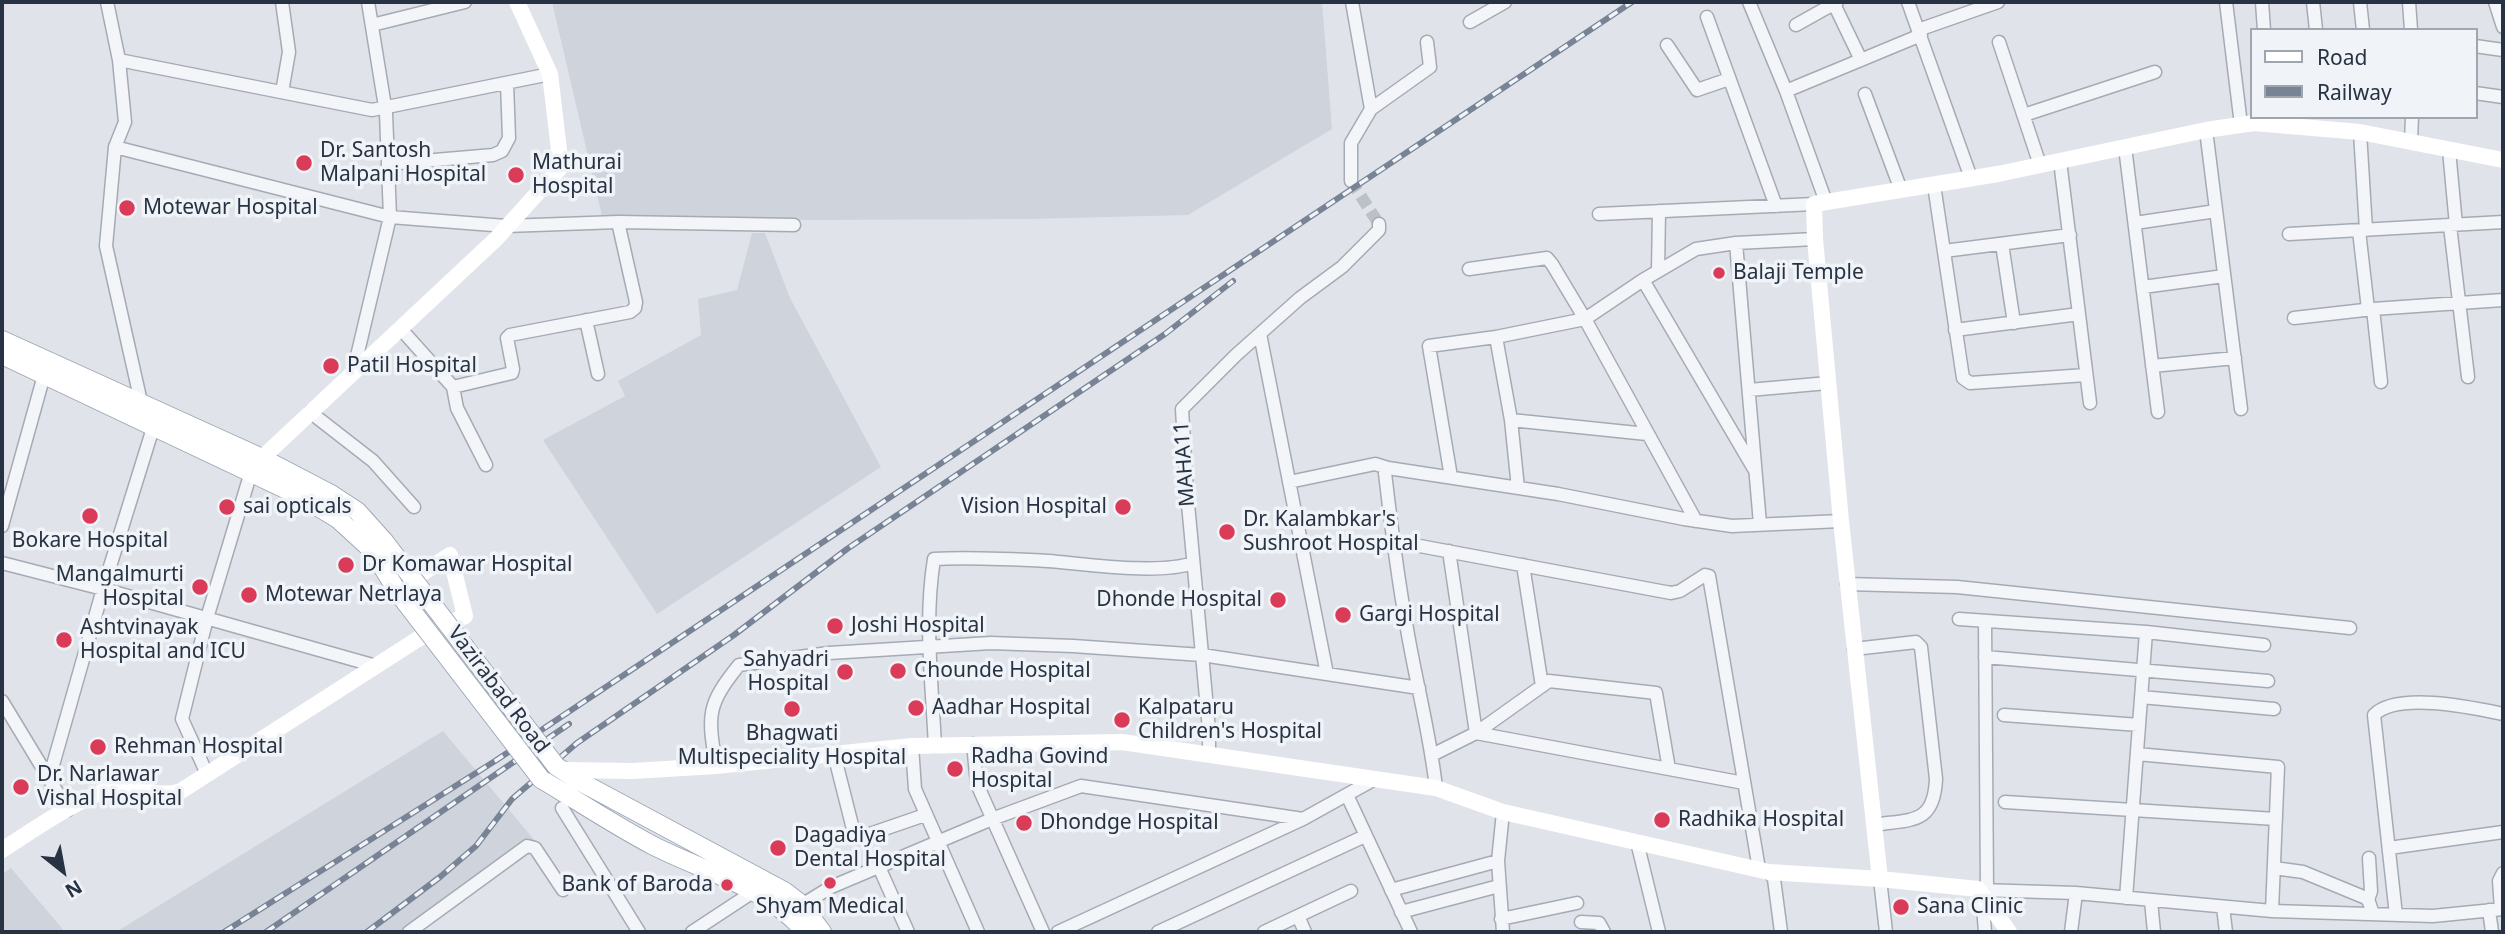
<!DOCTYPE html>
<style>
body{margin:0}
#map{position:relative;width:2505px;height:934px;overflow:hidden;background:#e0e4ea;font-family:"Noto Sans",sans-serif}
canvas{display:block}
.frame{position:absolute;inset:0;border:4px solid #273243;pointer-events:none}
.legend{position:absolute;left:2250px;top:28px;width:228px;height:91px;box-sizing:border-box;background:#f0f3f7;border:2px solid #a0a6af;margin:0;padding:9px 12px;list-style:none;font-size:21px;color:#273243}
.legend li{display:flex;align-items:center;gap:14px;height:35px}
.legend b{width:35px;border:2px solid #a0a6af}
.north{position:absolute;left:28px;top:836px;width:70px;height:70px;-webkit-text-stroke:5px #f0f3f7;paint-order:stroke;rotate:149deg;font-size:19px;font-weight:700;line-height:28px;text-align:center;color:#273243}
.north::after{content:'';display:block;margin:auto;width:24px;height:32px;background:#273243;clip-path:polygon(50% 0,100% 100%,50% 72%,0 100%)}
</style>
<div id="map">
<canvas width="2505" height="934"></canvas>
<div class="frame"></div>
<ul class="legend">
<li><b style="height:9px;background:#fff"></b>Road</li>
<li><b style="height:9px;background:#788495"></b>Railway</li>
</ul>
<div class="north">N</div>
</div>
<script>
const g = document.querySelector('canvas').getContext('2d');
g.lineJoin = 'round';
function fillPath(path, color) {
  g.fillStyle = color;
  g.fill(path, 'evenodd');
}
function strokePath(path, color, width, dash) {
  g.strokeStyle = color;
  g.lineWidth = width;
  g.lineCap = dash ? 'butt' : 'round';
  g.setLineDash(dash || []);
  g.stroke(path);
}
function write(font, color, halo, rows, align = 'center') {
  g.font = font + ' "Noto Sans",sans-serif';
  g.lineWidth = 7;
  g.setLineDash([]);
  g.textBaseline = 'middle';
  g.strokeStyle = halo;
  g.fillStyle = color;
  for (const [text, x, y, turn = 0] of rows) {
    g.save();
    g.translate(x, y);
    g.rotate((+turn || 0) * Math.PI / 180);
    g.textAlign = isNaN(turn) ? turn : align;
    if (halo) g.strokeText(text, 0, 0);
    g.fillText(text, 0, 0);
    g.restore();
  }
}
const built = new Path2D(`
 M552 2H1322L1332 129 1188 215 1028 219 795 220 761 225 602 216Z
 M752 233H765L790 298 881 467 657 614 543 440 625 396 618 381 701 335 698 299 737 290Z
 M443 731 536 842 404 932H116Z
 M11 868 65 932H2V874Z`);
const streetTunnel = new Path2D(`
 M1351 181 1379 224`);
const street = new Path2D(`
 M107 2 119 60
 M1749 2 1786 91 1826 202
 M1908 2 1971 178
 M2226 2 2241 125
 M2262 2 2264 30
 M2313 2 2316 30
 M2360 2 2363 30
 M2409 2 2411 30
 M2495 2 2503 27
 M1834 4 1861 60
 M1707 17 1776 206
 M1470 22 1505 2
 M372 25 465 2
 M1796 25 1837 2
 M1918 30 1998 2
 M1999 42 2040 165
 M1667 45 1697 90 1729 79
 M2475 46 2503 50
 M1786 91 1921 35
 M282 92 289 52 282 2
 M2475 93 2503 97
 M1865 94 1901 190
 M1371 109 1430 67 1427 42
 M2024 115 2155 72
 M2206 130 2241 409
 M2360 132 2366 230
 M2411 141 2412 117
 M115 147 125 122 119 60 372 110 550 74
 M2125 147 2158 412
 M2449 150 2456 225
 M2060 161 2090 403
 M388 164 493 155 502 151 509 138 507 83
 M1351 181V143L1371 109 1352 2
 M1934 185 1963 378 1970 383 2086 375
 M1599 214 1814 204
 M2135 223 2216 211
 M2450 226 2468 377
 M2359 231 2368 309
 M2289 234 2503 222
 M1736 243 1760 524
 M2002 244 2014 323
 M1944 251 2070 235
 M1469 269 1547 258 1552 264 1585 319 1643 280 1696 249 1736 243 1815 239
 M1658 271 1659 211
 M1643 280 1754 469
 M2143 287 2224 276
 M2373 309 2381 382
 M2294 318 2373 309 2503 300
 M586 320 598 374
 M400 328 453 387 457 408 486 465
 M1955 330 2079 314
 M1260 334 1327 674
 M1496 337 1511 420
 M2152 366 2235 358
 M353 373 390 217 386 113 368 2
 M453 387 512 373 513 369 507 338 510 335 630 312 635 308 636 302 618 222
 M1749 390 1828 383
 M141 402 106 246 115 147 390 217 506 226 618 222 794 225
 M310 412 373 461 414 507
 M1451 477 1429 346 1496 337 1585 319 1696 521
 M1289 482 1375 464 1388 468
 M1518 488 1511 420 1647 434
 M2 526 46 368
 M1393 541 1671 593 1680 591 1705 575 1709 576 1759 869
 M1449 551 1476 733 1549 681 1656 693 1669 769
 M2 563 103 589 153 428
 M1523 565 1542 686
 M1847 584 1957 587 2350 628
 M1959 619 2146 632 2126 898
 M1985 621 1987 890
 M2146 632 2264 645
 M1854 649 1916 642 1921 647 1936 779C1934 825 1911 819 1874 825
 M1985 657 2268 681
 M2141 697 2274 709
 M2 701 68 810
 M2004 715 2139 725
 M973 744 977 784 1043 932
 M912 746 915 789 978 932
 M935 746C932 684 924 621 934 559 972 557 1010 559 1048 561 1086 564 1159 575 1193 563
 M834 754 854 833 858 838 925 815
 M2137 754 2278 767 2272 911
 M1209 755V730L1187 493 1182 409 1236 355 1300 298 1342 267 1379 230V224
 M1432 755 1476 733 1744 783
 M716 766C708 715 706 706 739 665L829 653 991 643 1073 646 1202 655 1419 688
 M207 774 182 719 207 618 251 472
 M49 779 103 589 376 666
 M1436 788C1430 732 1415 679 1406 623 1397 574 1391 524 1385 473L1388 468 1558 494 1684 519 1732 526 1841 521
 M1347 795 1411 932
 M2005 802 2276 819
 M562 808 639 932
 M1503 812 1498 861 1503 932
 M1637 842 1659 932
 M2389 848 2503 832
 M879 867 908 932
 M2274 868 2303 872 2366 898 2369 902 2373 914
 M1769 872 1774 879 1781 932
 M1880 879 1886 932
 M1391 890 1498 861
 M1980 890 2076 893 2272 911 2433 916 2503 909
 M1982 894 1985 932
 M2368 900 2371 891 2369 858
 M2151 901 2154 932
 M2223 907 2226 932
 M797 908 831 887 992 819 1081 786 1303 819 1375 779
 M2501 909 2499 881 2503 873
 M2489 910 2492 932
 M1401 912 1499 886
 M2396 915 2374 715C2397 691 2474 708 2503 714
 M1298 916 1305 932
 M1501 919 1577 903
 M1581 922 1599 923 1604 932
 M409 932 527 846 535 848 563 890
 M692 932 759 888
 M1058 932 1303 819
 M1158 932 1365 836
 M1264 932 1351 891
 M2071 932 2076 893`);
const secondary = new Path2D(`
 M254 467 262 458 496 239 561 167 550 74 517 2
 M562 770 633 771 716 766 912 746 1122 742 1436 788 1503 812 1769 872 1880 879 1978 889 2009 932
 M2 850C29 833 87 792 117 788 139 786 158 799 181 791L418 639 465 616 450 555 389 595 373 592
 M1880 879 1841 521 1815 239 1814 204 1998 174 2206 130 2254 123 2360 132 2503 160`);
const primary = new Path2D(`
 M2 340 262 458 331 494 357 511 384 541
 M2 355 298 495 338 519 372 550
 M556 766 577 780 784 891 801 904 822 932
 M541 779C578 801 614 825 652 845 702 871 768 887 805 932`);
const rail = new Path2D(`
 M224 932 495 761 1632 2
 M266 932 569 724
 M367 932 440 877 476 846 512 799 577 743 734 635 847 549 1165 334 1233 281`);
const primaryBridge = new Path2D(`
 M384 541 556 766
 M372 550 399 594 541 779`);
const markers = [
 [304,163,9,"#d93b58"],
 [516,175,9,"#d93b58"],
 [127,208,9,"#d93b58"],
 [1719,273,7,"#d93b58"],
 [331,366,9,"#d93b58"],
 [227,507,9,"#d93b58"],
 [1123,507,9,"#d93b58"],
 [90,516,9,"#d93b58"],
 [1227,532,9,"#d93b58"],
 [346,565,9,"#d93b58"],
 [200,587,9,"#d93b58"],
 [249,595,9,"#d93b58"],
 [1278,600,9,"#d93b58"],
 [1343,615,9,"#d93b58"],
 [835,626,9,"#d93b58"],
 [64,640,9,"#d93b58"],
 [898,671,9,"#d93b58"],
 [845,672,9,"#d93b58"],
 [916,708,9,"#d93b58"],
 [792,709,9,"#d93b58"],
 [1122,720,9,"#d93b58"],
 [98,747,9,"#d93b58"],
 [955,769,9,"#d93b58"],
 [21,787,9,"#d93b58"],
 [1662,820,9,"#d93b58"],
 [1024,823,9,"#d93b58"],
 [778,848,9,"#d93b58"],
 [830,883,7,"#d93b58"],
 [727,885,7,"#d93b58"],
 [1901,907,9,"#d93b58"]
];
const poiNames = [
 ["Dr. Santosh",320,151],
 ["Malpani Hospital",320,175],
 ["Mathurai",532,163],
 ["Hospital",532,187],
 ["Motewar Hospital",143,208],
 ["Balaji Temple",1733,273],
 ["Patil Hospital",347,366],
 ["sai opticals",243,507],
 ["Vision Hospital",1107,507,"right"],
 ["Dr. Kalambkar's",1243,520],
 ["Sushroot Hospital",1243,544],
 ["Bokare Hospital",90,541,"center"],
 ["Dr Komawar Hospital",362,565],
 ["Mangalmurti",184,575,"right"],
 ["Hospital",184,599,"right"],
 ["Motewar Netrlaya",265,595],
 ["Dhonde Hospital",1262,600,"right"],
 ["Gargi Hospital",1359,615],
 ["Joshi Hospital",851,626],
 ["Ashtvinayak",80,628],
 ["Hospital and ICU",80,652],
 ["Sahyadri",829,660,"right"],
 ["Hospital",829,684,"right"],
 ["Chounde Hospital",914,671],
 ["Aadhar Hospital",932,708],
 ["Kalpataru",1138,708],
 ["Children's Hospital",1138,732],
 ["Bhagwati",792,734,"center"],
 ["Multispeciality Hospital",792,758,"center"],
 ["Rehman Hospital",114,747],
 ["Radha Govind",971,757],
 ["Hospital",971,781],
 ["Dr. Narlawar",37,775],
 ["Vishal Hospital",37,799],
 ["Radhika Hospital",1678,820],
 ["Dhondge Hospital",1040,823],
 ["Dagadiya",794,836],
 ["Dental Hospital",794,860],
 ["Bank of Baroda",713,885,"right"],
 ["Shyam Medical",830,907,"center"],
 ["Sana Clinic",1917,907]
];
const streetNames = [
 ["MAHA11",1185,464,-94],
 ["Vazirabad Road",498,690,53]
];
fillPath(built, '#ced3dc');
strokePath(streetTunnel, '#bbc0c9', 12, [12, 6]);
strokePath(street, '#a5abb5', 15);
strokePath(primary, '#9ea9b7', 20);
strokePath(street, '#f3f5f8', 12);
strokePath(secondary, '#fff', 16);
strokePath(primary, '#fff', 18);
strokePath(rail, '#788495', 6);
strokePath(rail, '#f0f3f7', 3.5, [10]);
strokePath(primaryBridge, '#9ea9b7', 20, []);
strokePath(primaryBridge, '#fff', 18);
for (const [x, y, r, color] of markers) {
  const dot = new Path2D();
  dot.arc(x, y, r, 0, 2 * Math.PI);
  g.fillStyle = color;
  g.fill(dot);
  strokePath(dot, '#f0f3f7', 2.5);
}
write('21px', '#273243', '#f0f3f7', poiNames, 'left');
write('21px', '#273243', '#f0f3f7', streetNames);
</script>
